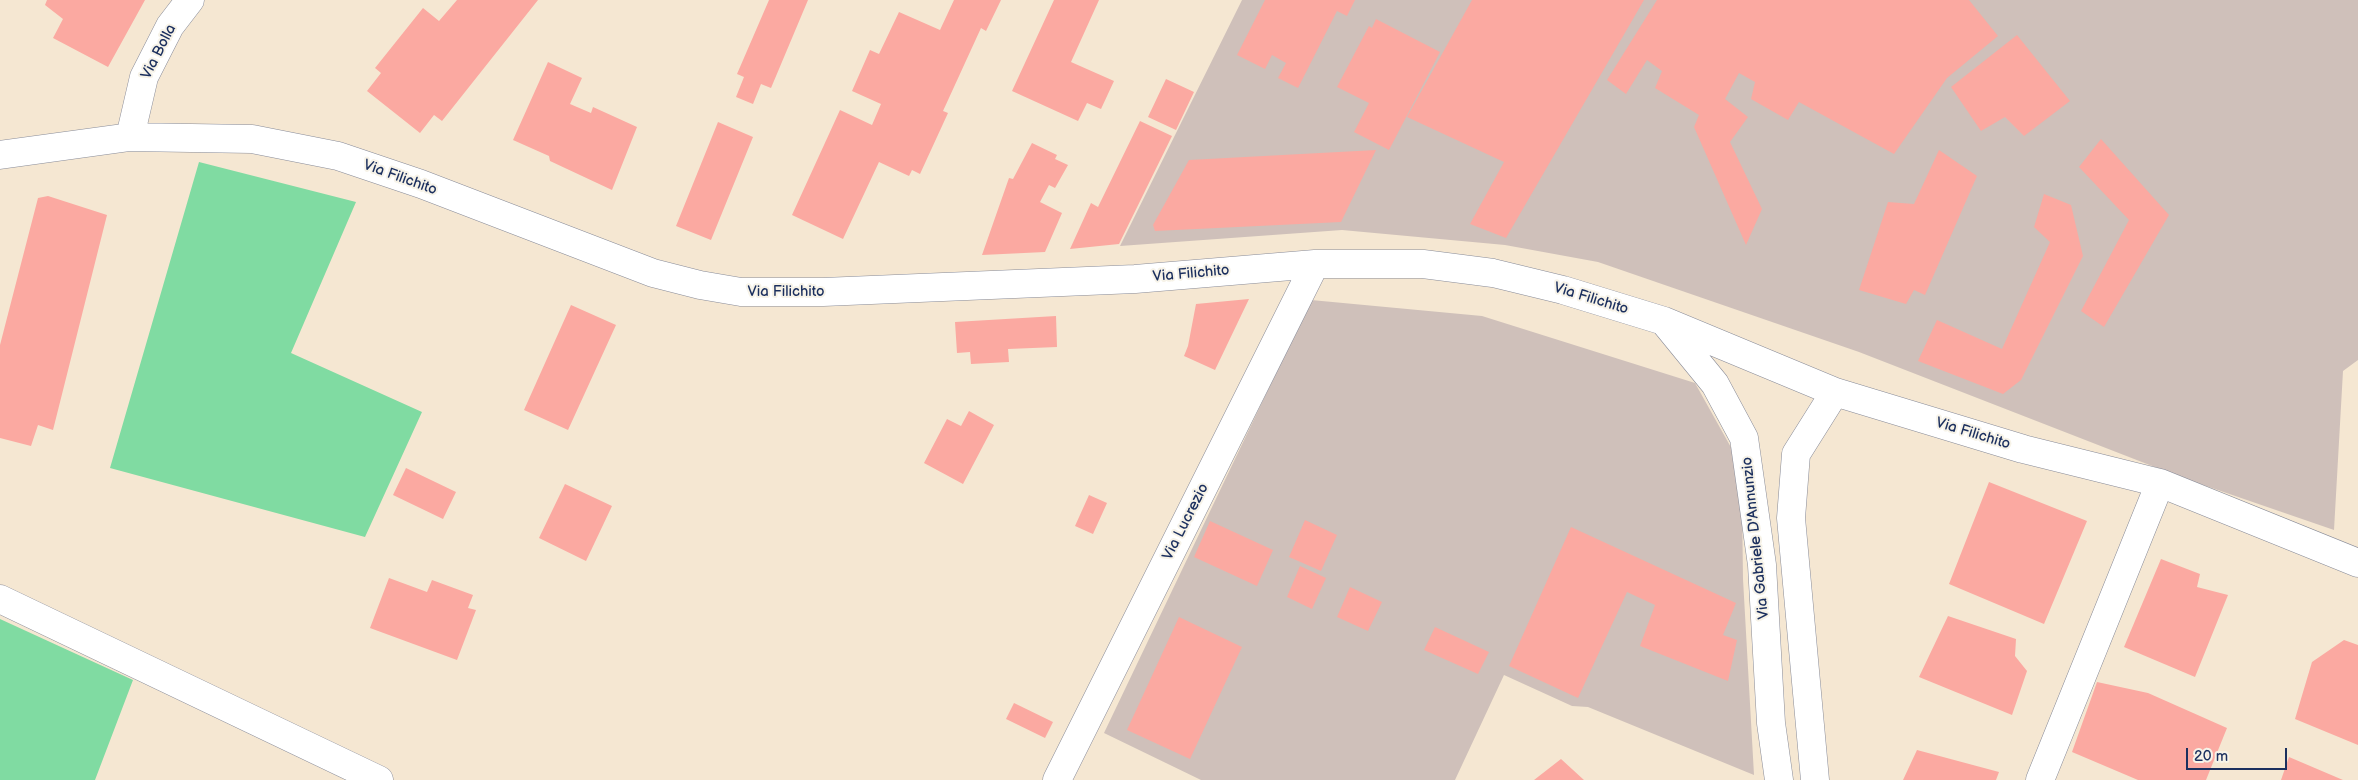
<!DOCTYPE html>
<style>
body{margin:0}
#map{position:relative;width:2358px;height:780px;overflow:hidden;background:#f5e7d2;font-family:"Balsamiq Sans",sans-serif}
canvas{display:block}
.scale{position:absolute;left:2186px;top:748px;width:101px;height:22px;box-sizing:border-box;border:2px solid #1b2f5e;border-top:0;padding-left:6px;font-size:15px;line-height:18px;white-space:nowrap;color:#1b2f5e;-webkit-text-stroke:4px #f7f3e8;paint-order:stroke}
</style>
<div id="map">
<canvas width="2358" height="780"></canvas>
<div class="scale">20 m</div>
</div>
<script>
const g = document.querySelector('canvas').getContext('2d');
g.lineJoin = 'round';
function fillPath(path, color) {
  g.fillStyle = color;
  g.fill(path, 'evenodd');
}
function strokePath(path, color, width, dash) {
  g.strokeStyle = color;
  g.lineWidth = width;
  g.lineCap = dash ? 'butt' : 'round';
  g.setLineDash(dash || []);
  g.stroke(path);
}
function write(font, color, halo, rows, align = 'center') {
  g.font = font + ' "Balsamiq Sans",sans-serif';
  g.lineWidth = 4;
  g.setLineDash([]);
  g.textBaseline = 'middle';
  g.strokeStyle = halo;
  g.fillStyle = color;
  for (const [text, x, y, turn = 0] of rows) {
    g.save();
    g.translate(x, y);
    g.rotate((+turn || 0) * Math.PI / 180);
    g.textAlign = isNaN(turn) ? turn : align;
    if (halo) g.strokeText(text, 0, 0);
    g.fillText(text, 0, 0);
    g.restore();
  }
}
const industrial = new Path2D(`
 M1242 0H2358V360L2343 371 2334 530 2183 478 1859 352 1598 262 1505 245 1342 230 1120 246Z
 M1311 300 1482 316 1695 383 1733 451 1742 502 1743 579 1754 775 1588 707 1572 706 1504 675 1455 780H1201L1104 733Z`);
const green = new Path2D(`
 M199 162 356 202 291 353 422 412 365 537 110 468Z
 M0 619 133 680 95 780H0Z`);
const building = new Path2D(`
 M47 0H145L108 67 53 38 63 19 45 5Z
 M457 0H538L442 121 434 115 420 133 367 91 381 73 375 68 423 8 439 21Z
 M769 0H808L771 88 761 84 753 104 736 97 744 77 737 74Z
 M954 0H1001L986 31 981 28 943 111 948 113 920 174 912 170 909 176 879 162 843 239 792 215 840 110 872 125 881 104 852 91 870 50 879 54 899 12 940 30Z
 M1054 0H1099L1071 62 1114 81 1101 109 1087 103 1078 121 1012 91Z
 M1265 0H1355L1347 16 1337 11 1298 88 1278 78 1286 63 1272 55 1265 69 1237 55Z
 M1472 0H1644L1506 238 1470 224 1504 162 1407 117Z
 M1657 0H1969L1998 36 1947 78 1894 154 1799 102 1788 120 1751 99 1755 82 1739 73 1725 99 1748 117 1730 142 1762 209 1746 245 1694 127 1699 115 1655 88 1662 71 1647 60 1626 94 1607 80Z
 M1376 19 1440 52 1389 150 1354 132 1369 103 1337 87 1369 26 1372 28Z
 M2017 35 2070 101 2024 136 2005 117 1981 131 1951 87Z
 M548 62 582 78 570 104 591 113 593 107 637 127 612 190 550 161 549 156 513 140Z
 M1166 79 1194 92 1176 130 1148 117Z
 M1140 121 1172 136 1119 244 1070 249 1091 203 1098 207Z
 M718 122 753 137 711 240 676 226Z
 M2101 139 2169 215 2104 327 2081 311 2129 220 2079 167Z
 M1032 143 1057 155 1055 159 1068 165 1055 188 1049 185 1040 202 1062 213 1045 252 982 255 1009 178 1013 179Z
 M1376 150 1341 222 1155 231 1153 225 1189 160Z
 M1939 150 1977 176 1925 295 1914 290 1906 304 1859 290 1888 202 1914 204Z
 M2044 194 2071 205 2083 256 2021 380 2003 394 1918 361 1937 320 2002 349 2050 242 2034 227Z
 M48 196 107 215 53 430 38 425 31 446 0 438V345L38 198Z
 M1249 299 1215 370 1184 356 1188 346 1196 304Z
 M571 305 616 325 568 430 524 410Z
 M1056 316 1057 347 1008 349 1009 362 971 364 970 352 957 353 955 322Z
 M969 411 994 425 963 484 924 463 947 419 961 426Z
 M406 468 456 492 443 519 393 495Z
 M1989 482 2087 521 2044 624 1949 584Z
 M565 484 612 506 586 561 539 538Z
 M1089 495 1107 503 1093 534 1075 526Z
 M1305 520 1337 535 1321 571 1289 557Z
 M1210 521 1273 550 1257 586 1194 557Z
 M1571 527 1736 603 1723 635 1737 640 1728 681 1640 646 1655 605 1627 592 1578 698 1509 666Z
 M2161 559 2200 574 2197 587 2228 595 2195 677 2124 647Z
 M1300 566 1326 578 1312 609 1287 597Z
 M389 578 427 592 432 580 473 595 468 608 476 610 457 660 370 628Z
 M1350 587 1382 602 1368 631 1337 617Z
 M1948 616 2016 639 2015 656 2027 671 2012 715 1919 677Z
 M1179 617 1242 647 1190 759 1127 730Z
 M1435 627 1489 652 1478 674 1424 650Z
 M2344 640 2358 645V745L2295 719 2312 662Z
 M2097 682 2148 693 2227 728 2206 780H2138L2072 752Z
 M1014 703 1053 722 1045 738 1006 719Z
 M1917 750 1999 772 1996 780H1903Z
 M2289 757 2343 780H2281Z
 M1561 759 1584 780H1534Z`);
const minor = new Path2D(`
 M130 137 144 77 170 26 190 0
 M0 155 130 137 252 139 338 156 421 184 653 273 700 285 741 292H823L1135 279 1315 264H1423L1493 273 1563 290 1664 321 1835 392 2023 449 2160 483 2358 563
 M1666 324 1715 384 1744 438 1762 565 1771 723 1779 780
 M0 599 379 780
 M1057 780 1315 264
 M1815 780 1791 518 1796 454 1835 392
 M2040 780 2160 483`);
const streetNames = [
 ["Via Bolla",159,52,-63],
 ["Via Filichito",400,178,20],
 ["Via Filichito",1191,274,-5],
 ["Via Filichito",786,292],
 ["Via Filichito",1591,299,17],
 ["Via Filichito",1973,434,17],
 ["Via Lucrezio",1186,522,-63],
 ["Via Gabriele D'Annunzio",1756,538,-96]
];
fillPath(industrial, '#cfc0ba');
fillPath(green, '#80dba2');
fillPath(building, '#fba9a1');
strokePath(minor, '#888b98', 29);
strokePath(minor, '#fff', 28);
write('15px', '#1b2f5e', '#f7f3e8', streetNames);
</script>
